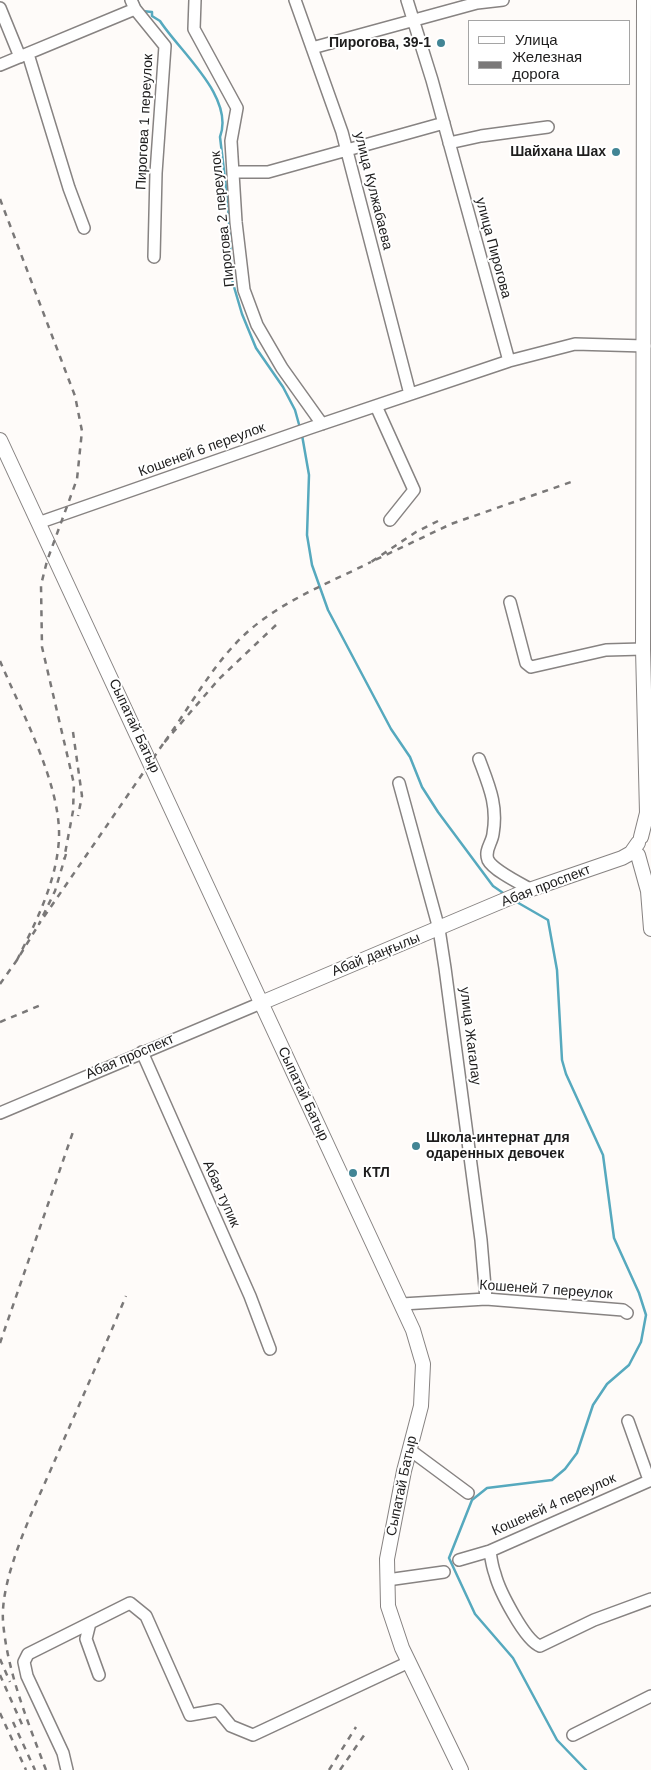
<!DOCTYPE html>
<meta charset="utf-8">
<style>
body{margin:0}
#map{position:relative;width:651px;height:1770px;overflow:hidden;background:#fefbf9;font-family:Arial,sans-serif}
canvas{display:block}
.legend{position:absolute;left:468px;top:20px;width:162px;height:65px;box-sizing:border-box;background:#fff;border:1px solid #a5a5a5;margin:0;padding:6px 9px;list-style:none;font-size:15px;color:#1e1d1d}
.legend li{display:flex;align-items:center;gap:10px;height:25px}
.legend b{width:25px;border:1px solid #a5a5a5}
</style>
<div id="map">
<canvas width="651" height="1770"></canvas>
<ul class="legend">
<li><b style="height:6px;background:#fff"></b>Улица</li>
<li><b style="height:6px;background:#7a7878"></b>Железная дорога</li>
</ul>
</div>
<script>
const g = document.querySelector('canvas').getContext('2d');
g.lineJoin = 'round';
function strokePath(path, color, width, dash) {
  g.strokeStyle = color;
  g.lineWidth = width;
  g.lineCap = dash ? 'butt' : 'round';
  g.setLineDash(dash || []);
  g.stroke(path);
}
function write(font, color, halo, rows, align = 'center') {
  g.font = font + ' Arial,sans-serif';
  g.lineWidth = 4;
  g.setLineDash([]);
  g.textBaseline = 'middle';
  g.strokeStyle = halo;
  g.fillStyle = color;
  for (const [text, x, y, turn = 0] of rows) {
    g.save();
    g.translate(x, y);
    g.rotate((+turn || 0) * Math.PI / 180);
    g.textAlign = isNaN(turn) ? turn : align;
    if (halo) g.strokeText(text, 0, 0);
    g.fillText(text, 0, 0);
    g.restore();
  }
}
const stream = new Path2D(`
 M137 0 142 11 152 12V16L160 21C180 52 235 97 220 137L228 204 232 280 242 314 256 348 283 387 295 410 300 428
 M302 435 309 475 307 535 312 565 328 610 391 729 410 757 422 787 438 812 493 886 506 895
 M515 901 548 920 557 970 562 1060 566 1074 603 1155 614 1238 639 1293 646 1315 641 1342 629 1365 607 1384 593 1405 577 1453 565 1469 552 1480 487 1488 472 1500 449 1558 475 1614 513 1658 557 1740 586 1770`);
const minor = new Path2D(`
 M131 0 135 9 165 46 156 173 154 257
 M195 0 194 29 237 108 231 141 236 222 244 290 257 325 282 368 322 424
 M295 0 342 132 410 394
 M407 0 432 80 509 361
 M0 8 20 57
 M312 48 477 3 503 0
 M28 54 69 188 84 228
 M0 65 135 9
 M449 143 481 136 548 127
 M233 172H268L444 123
 M376 406 414 490 390 520
 M38 523 310 428 509 361 575 344 645 346
 M510 602 526 663 531 667 606 650 643 649
 M479 759C489 786 498 805 493 834 492 843 484 850 488 860 493 870 519 883 530 889
 M399 783 439 929 445 968 481 1240 486 1299
 M142 1052 250 1296 270 1349
 M0 1113 261 1003
 M402 1304 486 1299 623 1310 627 1313
 M628 1421 649 1480
 M410 1450 468 1493
 M490 1551C491 1558 492 1566 495 1574 499 1590 525 1641 540 1646L594 1620 651 1599
 M459 1560 490 1551 651 1480
 M387 1580 444 1572
 M99 1675 86 1639 90 1623 130 1603 146 1616 190 1715 218 1710 231 1726 253 1735 409 1662
 M573 1735 651 1696
 M67 1770 63 1753 27 1676 24 1662 28 1654 90 1623`);
const major = new Path2D(`
 M0 440 413 1330 423 1364 421 1406 404 1471 387 1559 388 1606 402 1648 461 1770
 M641 837 647 813 643 649 644 0
 M638 855 648 891 651 929
 M261 1003 526 891 622 858 631 853 638 843`);
const rail = new Path2D(`
 M0 199 75 396 82 431 77 479 47 561 41 585 42 647 74 784 73 811 64 859
 M438 521 416 532 371 562 451 524 571 482
 M276 625 219 679 163 744C188 710 210 669 240 639 276 603 327 584 371 562
 M0 661C21 711 61 784 59 838 57 881 36 922 17 960L39 924
 M73 732 82 796 78 816
 M66 854 55 891 39 924 163 744
 M0 984 17 960
 M0 1022 41 1005
 M0 1343 74 1129
 M0 1659 10 1682
 M0 1675 24 1729
 M0 1713 26 1770
 M13 1722 35 1770
 M46 1770C28 1722 7 1672 3 1621 0 1575 37 1502 55 1460 79 1405 103 1351 126 1296
 M329 1770 356 1727
 M340 1770 367 1731`);
const markers = [
 [441,43,5,"#428595"],
 [616,152,5,"#428595"],
 [416,1146,5,"#428595"],
 [353,1173,5,"#428595"]
];
const poiNames = [
 ["Пирогова, 39-1",431,43],
 ["Шайхана Шах",606,152],
 ["Школа-интернат для",426,1138,"left"],
 ["одаренных девочек",426,1154,"left"],
 ["КТЛ",363,1173,"left"]
];
const streetNames = [
 ["Пирогова 1 переулок",145,122,-87],
 ["улица Кулжабаева",373,191,76],
 ["Пирогова 2 переулок",223,219,-96],
 ["улица Пирогова",493,248,75],
 ["Кошеней 6 переулок",202,450,-20],
 ["Сыпатай Батыр",134,726,65],
 ["Абая проспект",546,886,-21],
 ["Абай даңғылы",376,955,-22],
 ["улица Жагалау",470,1036,83],
 ["Абая проспект",130,1057,-23],
 ["Сыпатай Батыр",303,1094,65],
 ["Абая тупик",221,1194,66],
 ["Кошеней 7 переулок",546,1290,4],
 ["Сыпатай Батыр",402,1486,-78],
 ["Кошеней 4 переулок",554,1505,-24]
];
strokePath(stream, '#56a9be', 2.5);
strokePath(minor, '#878382', 14);
strokePath(major, '#878382', 16);
strokePath(minor, '#fff', 11);
strokePath(major, '#fff', 14);
strokePath(rail, '#7a7878', 2.5, [6, 6]);
for (const [x, y, r, color] of markers) {
  const dot = new Path2D();
  dot.arc(x, y, r, 0, 2 * Math.PI);
  g.fillStyle = color;
  g.fill(dot);
  strokePath(dot, '#fff', 2);
}
write('bold 14px', '#1e1d1d', '#fff', poiNames, 'right');
write('14px', '#1e1d1d', '#fff', streetNames);
</script>
